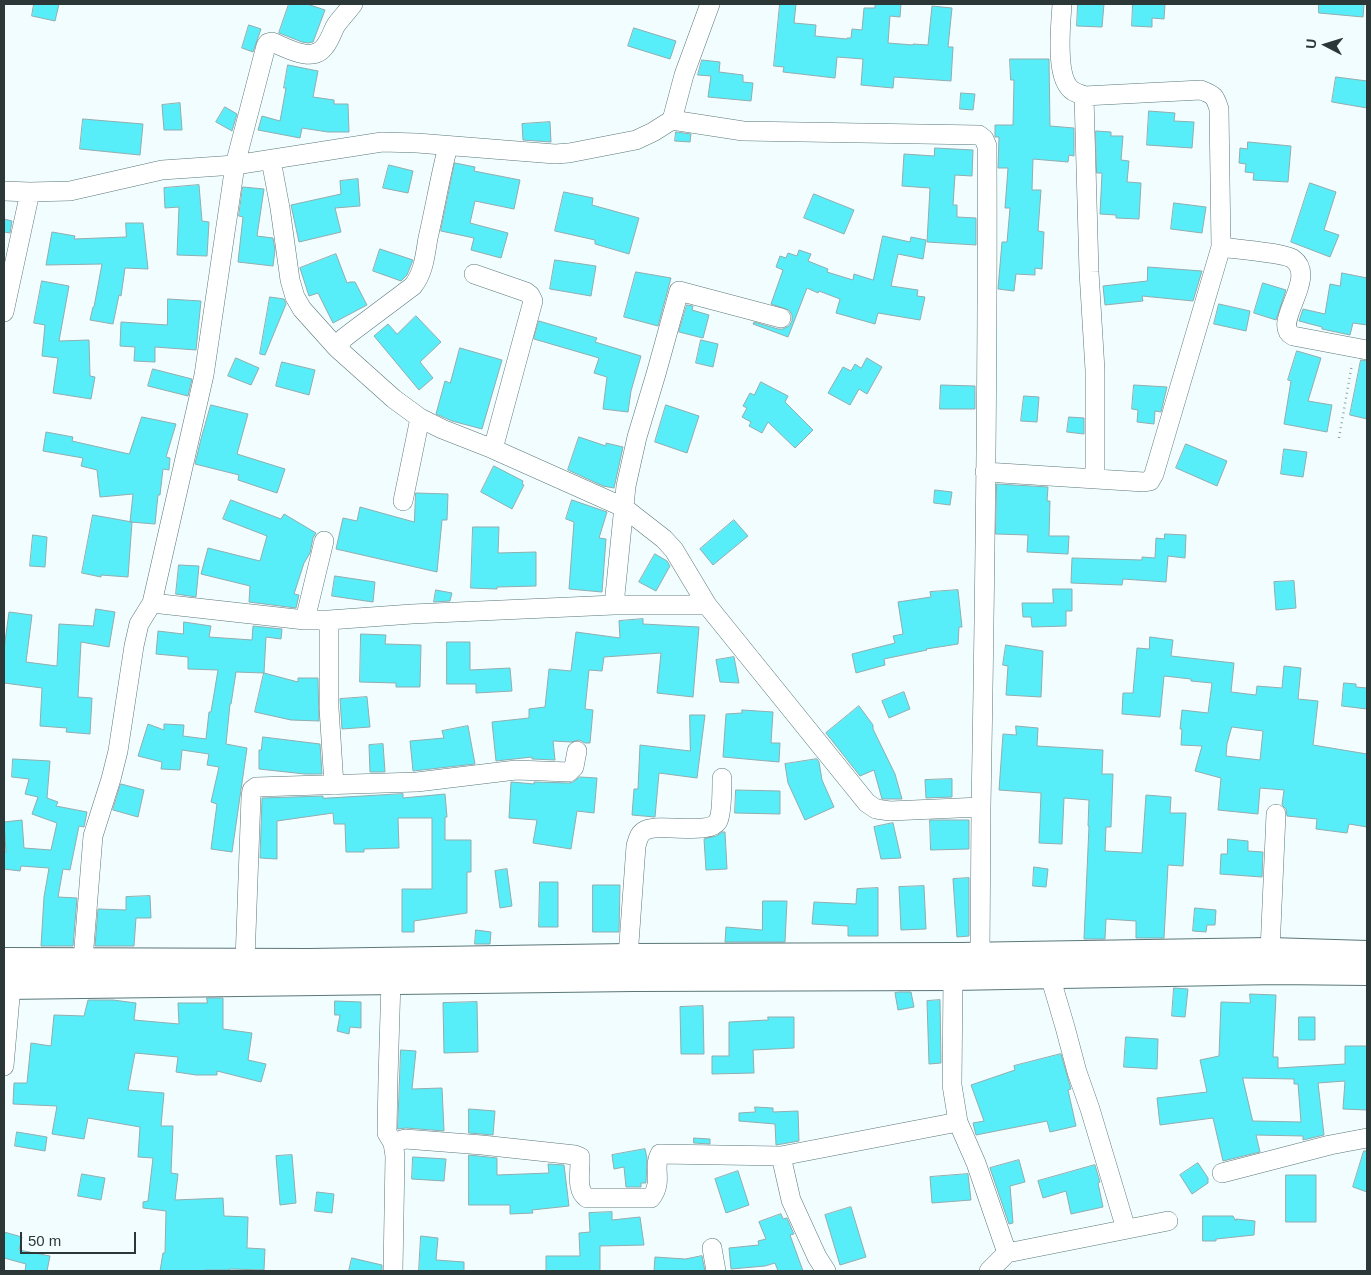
<!DOCTYPE html>
<style>
body{margin:0}
#map{position:relative;width:1371px;height:1275px;overflow:hidden;background:#f1fdfe;font-family:Arial,sans-serif}
canvas{display:block}
.frame{position:absolute;inset:0;border:5px solid #2c3738;pointer-events:none}
.north{position:absolute;left:1301px;top:20px;width:50px;height:50px;-webkit-text-stroke:4px #f1fdfe;paint-order:stroke;rotate:275deg;font-size:14px;font-weight:700;line-height:20px;text-align:center;color:#2c3738}
.north::after{content:'';display:block;margin:auto;width:18px;height:22px;background:#2c3738;clip-path:polygon(50% 0,100% 100%,50% 72%,0 100%)}
.scale{position:absolute;left:20px;top:1232px;width:116px;height:22px;box-sizing:border-box;border:2px solid #2c3738;border-top:0;padding-left:6px;font-size:15px;line-height:18px;white-space:nowrap;color:#2c3738;-webkit-text-stroke:4px #f1fdfe;paint-order:stroke}
</style>
<div id="map">
<canvas width="1371" height="1275"></canvas>
<div class="frame"></div>
<div class="north">U</div>
<div class="scale">50 m</div>
</div>
<script>
const g = document.querySelector('canvas').getContext('2d');
g.lineJoin = 'round';
function fillPath(path, color) {
  g.fillStyle = color;
  g.fill(path, 'evenodd');
}
function strokePath(path, color, width, dash) {
  g.strokeStyle = color;
  g.lineWidth = width;
  g.lineCap = dash ? 'butt' : 'round';
  g.setLineDash(dash || []);
  g.stroke(path);
}
const building = new Path2D(`
 M34 4H59L55 21 32 16Z
 M289 4H307L325 10 313 42 308 43 302 42 279 33Z
 M780 4H796L794 23 816 25 815 36 847 39V38H851L852 29 862 30 864 8H875V4H901L900 17 890 16 888 43 913 45V44L928 45 932 6 952 8 948 47H953L951 81 894 77 893 88 861 85 863 59 837 57 835 78 783 72 784 67 774 66Z
 M1078 4H1104L1102 27 1077 26Z
 M1133 4H1165L1164 19 1152 18V27L1132 26Z
 M1319 4H1364L1363 17 1319 13Z
 M249 25 261 29 253 52 242 48Z
 M634 28 676 41 670 59 628 46Z
 M1010 59H1049L1050 126 1074 128V156L1069 155 1068 162 1033 159 1032 190H1041L1038 231 1044 232 1042 269 1035 268V275L1016 274 1014 291 998 289 1002 242H1007L1010 208H1005L1008 168H998L999 137H995V125H1013L1014 80H1011Z
 M702 60 720 62 719 72 743 75V82L753 83 751 101 708 97 711 76 698 75Z
 M288 65 318 71 313 97 334 100V104H348L349 132H328L302 128 300 138 258 130 262 116 280 121 286 88H284Z
 M1336 77 1367 81V108L1332 102Z
 M961 93 975 94 973 110 960 109Z
 M180 103 182 130H164L162 105Z
 M225 107 237 114 232 131 216 122Z
 M1149 111 1175 113 1174 121 1194 122 1192 148 1147 145Z
 M83 119 143 124 140 155 80 149Z
 M550 122 551 142 523 140 522 124Z
 M1096 131 1111 132V136H1123L1121 160 1129 161 1127 182 1141 183 1139 219 1116 218V215L1100 214 1102 173H1097Z
 M676 132 691 134 690 142 675 141Z
 M1248 142 1291 146 1288 182 1253 180 1254 173 1245 172 1246 164 1239 163 1240 148 1247 149Z
 M935 148 973 150 972 176 955 175 953 205H957V217L976 218V245L927 242 930 188 902 186 904 154 934 156Z
 M455 163 475 167 474 171 520 180 514 209 475 201 470 223 508 233 501 258 471 250 474 238 441 231Z
 M389 165 413 171 408 193 383 188Z
 M358 179 360 206 335 208 341 232 299 242 291 205 341 194 340 181Z
 M1310 183 1336 192 1324 230 1339 235 1330 257 1291 242Z
 M199 185 202 221 209 222 207 256 177 255 179 207 165 208 164 188Z
 M243 187 264 189 257 236 273 238 275 250 273 266 238 262 243 217 239 216Z
 M564 192 593 198 592 205 639 218 629 254 595 244V240L555 231Z
 M814 194 854 210 844 234 804 218Z
 M1174 203 1206 207 1202 233 1171 229Z
 M4 219 12 221 10 233 4 232Z
 M126 223H143L148 269 125 268 121 296 119 295 113 324 90 320 93 307H94L102 264 46 265 52 232 75 236 74 239 126 237Z
 M883 236 910 242 911 237 926 240 923 259 898 254 891 286 918 290 917 296 925 297 920 320 878 313 875 324 836 313 840 299 819 291 818 293 807 288 788 337 753 324 754 322 778 329H783L789 326 792 321V315L789 310 771 304 783 270 776 267 780 256 786 258 788 253 797 256 799 250 811 254 808 261 828 269 827 272 853 280 854 274 873 280Z
 M380 249 413 260 407 275 401 281 373 271Z
 M336 254 347 283 350 282H355L367 305 333 323 318 293 309 296 300 268Z
 M555 260 596 266 591 296 550 289Z
 M1148 267 1202 271 1193 301 1142 296 1143 301 1105 305 1103 286 1147 281Z
 M636 272 671 278 658 326 624 317Z
 M1342 273 1367 278V325L1353 323 1350 335 1322 329V327L1299 321 1303 309 1325 314 1330 284 1340 286Z
 M42 281 69 286 59 341 89 340 90 376 95 377 91 399 53 393 58 358 42 356 45 325 34 323Z
 M1263 283 1286 290 1276 320 1254 313Z
 M270 297 284 299 286 304 265 355 260 354Z
 M168 299 201 301 196 350 155 347V362L134 361 135 347 120 346 121 322 167 325Z
 M1219 304 1250 311 1246 331 1214 324Z
 M687 305 693 306 692 310 709 315 703 338 679 332Z
 M416 316 441 342 420 362 433 378 419 390 374 336 388 324 397 334Z
 M539 321 597 338 595 342 641 356 631 391 628 412 603 409 607 377 594 373 599 358 534 339Z
 M701 340 718 344 713 367 696 363Z
 M460 348 502 360 482 429 452 421 436 414 445 381 450 383Z
 M1297 351 1321 358 1308 401 1332 405 1327 432 1284 424 1291 381 1288 380Z
 M236 358 259 368 251 385 228 376Z
 M867 358 882 367 867 394 859 389 850 405 828 393 843 367 851 371 855 364 861 368Z
 M1361 360 1367 361V419L1350 415Z
 M282 362 315 370 309 395 276 386Z
 M153 369 192 379 188 396 148 386Z
 M761 382 788 396 785 402 813 430 795 448 768 422 762 433 749 426 751 422 742 417 747 408 743 406 750 393 754 395Z
 M941 385 975 386V409H940Z
 M1134 385 1167 387 1161 412 1155 411 1154 424 1137 422 1138 410 1132 409Z
 M1024 396 1039 397 1037 422 1021 421Z
 M211 405 248 414 237 454 285 469 277 493 238 480 239 475 195 464 201 439Z
 M666 405 699 416 687 453 655 442Z
 M142 417 176 424 166 457 170 458 169 470 163 469 160 495H158L155 524 130 522 133 494 100 497 97 470 81 466 83 458 43 451 46 432 73 437 72 441 129 454Z
 M1069 417 1084 418V434L1067 432Z
 M579 437 606 446V443L623 447 614 488 603 486 568 470Z
 M1186 444 1227 461 1217 486 1176 468Z
 M1284 449 1307 452 1303 477 1281 474Z
 M494 466 523 481 522 484 524 485 512 509 481 492Z
 M997 484 1048 487 1047 501H1050L1049 536H1069L1068 554 1027 552 1028 535 996 534Z
 M935 490 952 492 950 505 934 503Z
 M416 493 448 494 447 520H442L437 572 336 549 343 518 357 521 360 507 414 522Z
 M231 500 281 519 284 514 316 533 313 538 310 553 304 563 294 594 299 595 296 608 249 602 250 586 201 574 208 548 260 561 267 536 223 519Z
 M572 500 607 512 599 538 606 539 602 592 569 589 574 522 566 519Z
 M93 515 132 522 128 577 101 575V577L82 573Z
 M734 520 748 536 713 565 700 549Z
 M473 527H499L498 553 536 552V586L497 587V589L471 588Z
 M1165 534 1186 535 1185 558 1168 556 1166 582 1123 579 1122 585 1071 583 1072 558 1142 560V557L1155 558 1156 538 1164 539Z
 M33 535 47 537 45 567 30 566Z
 M655 554 667 561 670 566 656 591 639 582Z
 M179 565 199 566 196 597 176 594Z
 M335 576 375 582 373 602 332 596Z
 M1294 581 1296 608 1276 610 1274 582Z
 M1053 589H1072V611H1066V626L1032 627 1031 617H1023L1022 603H1053Z
 M436 590 452 593 450 601 434 602Z
 M958 590 962 627H959L958 644 926 649 927 650 884 659 885 665 856 673 852 654 895 643 893 636 903 634 898 602 931 597 930 592Z
 M96 609 115 612 109 647 81 642 78 697 92 698 90 734 66 732 67 728 40 726 42 688 4 683V649L9 612 32 615 26 662 57 666 59 624 93 626Z
 M643 619V624L699 627 693 697 657 693 661 653 604 657 602 671 589 670 585 709 593 710 590 743H585L579 740 571 742 553 741 555 760 532 759V757L496 761 492 722 529 718V709L545 707 549 669 571 671 576 632 620 638 619 621Z
 M184 622 211 626 209 637 252 640 253 626 282 629 281 639 266 637 264 673 236 672 231 704H230L226 744 247 748 232 852 211 849 217 804 211 802 219 767 207 765 209 754 182 750 180 770 161 769 162 762 138 756 148 724 164 730V724L184 725 183 736 206 739 209 712H211L218 670 188 669V657L156 654 158 631 183 634Z
 M361 634 386 635 385 644 421 645 420 687H396V683L360 682Z
 M1150 637 1173 640 1171 656 1234 663 1231 692 1256 695 1257 686 1282 688 1284 666 1301 668 1298 699 1318 701 1313 745 1367 754V827L1349 824 1347 833 1316 829 1317 819 1287 816 1286 809 1282 805 1284 790 1260 788 1258 814 1218 810 1221 778 1195 771 1202 746 1181 745 1182 729H1180L1182 710 1208 713 1212 683 1191 681V679L1164 676 1160 717 1122 714 1123 693H1133L1137 648 1149 649ZM1232 727 1263 731 1260 760 1226 756 1227 744Z
 M447 642H470V670L510 668 512 691 476 693V684H447Z
 M1006 645 1043 651 1041 697 1006 695 1008 666 1003 665Z
 M734 657 739 683 720 682 716 660Z
 M264 673 298 682V678H318L319 721 291 720 255 712Z
 M1344 683 1356 684V687L1367 688V709L1342 706Z
 M904 692 910 709 889 718 882 701Z
 M367 697 370 727 342 729 340 699Z
 M859 706 873 725V729L895 774 902 799H882L874 770 860 776 826 733Z
 M742 710 773 712 771 743H780L779 762 723 757 726 714 742 713Z
 M690 715H705L697 778 659 773 655 817 632 815 634 789H638L640 745 690 751Z
 M468 726 475 764 413 771 410 741 444 738 442 731Z
 M1016 726 1038 728 1037 746 1103 750 1102 774H1113L1111 827H1106L1105 851 1142 853 1146 795 1171 797 1170 813H1186L1183 866 1168 865 1164 938H1136V921L1106 919 1105 939H1084L1089 826H1088L1089 800 1064 798 1062 844 1039 843 1041 793 999 790 1003 734 1016 735Z
 M263 737 320 744 322 774H305L259 769V750H261Z
 M383 744 385 772H370L369 745Z
 M13 759 50 761 47 798 58 802 56 806 87 812 84 827 79 826 70 870 63 869 58 897 77 898 73 946H41L44 897 49 868 21 866 20 871 4 869V852H6L4 822 22 820 24 848 51 850 57 823 32 814 38 797 25 794 29 779 12 777Z
 M817 759 819 762 822 780 834 807 805 820 788 783 785 764Z
 M580 777 597 778 594 813 577 811 571 849 533 843 537 820 509 818 511 782 534 784V782L569 783 573 782Z
 M952 779V797L926 798 925 780Z
 M121 784 144 790 138 817 113 810Z
 M736 790 780 791V814L735 813Z
 M403 794V798L445 794 447 817H445V840H471V872H467V913L414 921V932H402V889H432V818H398L399 848 364 849V852H346L345 824H334L333 813 277 821V859L260 858 262 798 323 796V798Z
 M930 820H969V849L931 850Z
 M893 823 901 858 881 859 874 827Z
 M723 832H725L727 869 706 870 704 839 716 836Z
 M1228 839 1248 841V851L1263 852 1262 877 1220 874 1221 854H1227Z
 M1034 867 1048 869 1046 887 1033 886Z
 M507 869 512 906 500 908 495 871Z
 M969 878V936L957 937 953 879Z
 M540 882H558V927H539Z
 M593 885H620L619 932H593Z
 M924 886 926 929 901 930 899 887Z
 M878 888V936H848V926L812 924 814 902 856 904 857 889Z
 M150 896 151 918H136L134 946H95L98 909 126 910V897Z
 M763 901H787L785 942H725L726 927 762 930Z
 M1195 908 1216 910 1215 925H1207L1206 932 1193 931Z
 M476 930 491 932 490 944H475Z
 M1174 988 1188 989 1185 1017 1172 1016Z
 M900 992H911L914 1007 898 1010 895 993Z
 M1250 994 1276 995 1273 1057H1278V1068L1345 1064V1046H1367V1110L1343 1109 1345 1081 1318 1083 1324 1135 1303 1140V1136L1256 1135 1260 1152 1223 1161 1213 1118 1160 1125 1157 1098 1207 1092 1200 1060 1219 1056 1221 1002 1250 1003ZM1243 1078 1294 1079V1084H1298L1301 1122 1253 1121Z
 M207 998H223V1029L252 1033 248 1060 266 1064 261 1082 217 1071V1075H196L176 1072 178 1057 135 1053 128 1090 164 1093 161 1126H173L171 1173 178 1174 175 1200 223 1198 224 1216 248 1217 247 1248 265 1249 264 1270 230 1269V1270H205V1271H160L163 1253H165L166 1211 143 1208V1202L148 1201 153 1158 138 1157 140 1127 88 1118 84 1139 52 1134 57 1106 13 1104 14 1083H27L31 1043 51 1046 54 1015 84 1016 88 1000H113L136 1003 134 1020 179 1024 178 1003H207Z
 M940 1000 941 1063 929 1064 927 1001Z
 M335 1001 361 1002V1028L350 1027 349 1034 337 1031 340 1015H335Z
 M477 1002 478 1052 444 1053 443 1003Z
 M703 1006 704 1054H681L680 1007Z
 M768 1017H794V1048L753 1050 754 1073 712 1074V1056H729V1022L768 1020Z
 M1299 1017H1315V1040H1299Z
 M1126 1037 1158 1039 1157 1069 1124 1067Z
 M401 1050 416 1051 412 1089 442 1088 444 1131 406 1128 398 1129Z
 M1061 1054 1071 1089 1068 1090 1076 1126 1050 1132 1047 1121 976 1135 973 1123 984 1121 971 1085 1015 1070 1014 1066Z
 M755 1107 773 1108V1112L798 1111 799 1141 776 1145 775 1124 739 1121V1113L755 1112Z
 M469 1109 495 1111 493 1135 469 1133Z
 M17 1132 47 1137 45 1151 15 1146Z
 M694 1138 710 1139V1144L694 1143Z
 M645 1149 647 1158 646 1183H641V1187H626L624 1167 614 1169 612 1155Z
 M1364 1151H1367V1192L1353 1187Z
 M292 1155 296 1203 280 1205 276 1156Z
 M469 1155 497 1158V1175L549 1173 548 1164 564 1165 569 1206 532 1210 533 1213 510 1214V1205H469Z
 M413 1157 446 1159 444 1181 412 1179Z
 M1019 1160 1025 1182 1010 1186 1013 1223 1009 1224 990 1168Z
 M1198 1163 1208 1178V1183L1192 1194 1180 1175Z
 M1095 1165 1100 1182 1098 1183 1103 1207 1071 1214 1066 1191 1043 1198 1038 1181Z
 M738 1171 749 1205 726 1213 715 1179Z
 M82 1174 105 1178 101 1200 78 1196Z
 M968 1174 971 1200 932 1203 930 1177Z
 M1286 1175H1316V1222H1286Z
 M317 1192 334 1194 332 1213 315 1211Z
 M851 1207 866 1257 840 1265 825 1215Z
 M612 1212V1220L640 1217 644 1245 600 1246V1271H546V1256H580L579 1233 590 1232 589 1213Z
 M781 1214 783 1219 787 1218 793 1232 794 1234 790 1235 803 1271H778L775 1263 765 1266 731 1269 729 1248 759 1245 758 1241 766 1239 759 1222Z
 M1203 1216H1233L1236 1221V1219L1255 1221 1254 1235 1216 1239V1241H1203Z
 M4 1232 22 1237 19 1250 50 1256 47 1271H25L26 1264 4 1258Z
 M421 1236 438 1238 436 1260 464 1262V1271H419Z
 M702 1256 705 1271H654L655 1257 685 1259Z
 M352 1258 382 1265V1271H349Z`);
const path = new Path2D(`
 M1339 438 1352 364`);
const street = new Path2D(`
 M1084 96 1089 272 1095 370V479
 M672 120 743 131 979 135 984 139 987 146C988 367 985 587 981 807
 M448 146C440 177 435 208 428 238 425 255 424 272 413 286L353 331 344 338 337 348 394 399 420 418 442 429 493 449 623 507 664 539 674 550 707 605
 M271 160 280 208 290 280 295 297 302 309 337 348
 M4 191 30 192 70 191 162 170 235 165 382 142 417 143 555 154 569 153 636 140 653 132 672 120 684 75 710 4
 M1221 247C1235 249 1285 253 1293 259 1319 278 1270 324 1293 336L1367 350
 M474 274 526 292 530 295 533 301 493 449
 M4 312 30 192
 M985 472 1144 482 1150 481 1154 474 1221 247 1219 109C1215 96 1214 95 1201 90L1084 96C1080 94 1076 93 1073 91 1054 79 1061 24 1062 4
 M403 501 420 418
 M152 603 204 375 235 165 266 46 268 43 272 42C287 48 313 64 325 46 330 40 332 32 336 25 341 18 348 11 353 4
 M614 605 626 486 637 437 656 374 679 291 781 318
 M305 620 324 541
 M329 620V708L334 785
 M1270 951 1276 814
 M628 957 636 846C638 839 639 833 646 830 663 823 709 836 718 821 722 814 722 787 722 778
 M245 961 251 797 252 790 256 787 417 782 516 770 569 772 574 767 577 751
 M82 972 93 836 111 779 118 751 134 646 139 624 152 603 305 620H329L412 614 614 605H707L867 803 876 809 890 811 981 807 980 956
 M1050 976 1065 1027 1077 1072 1090 1109 1126 1229
 M953 977 952 1085 958 1122 976 1163 1007 1253
 M391 981 388 1078 387 1133 393 1143 395 1156 393 1271
 M4 1066 11 986
 M393 1143 405 1139 482 1145 575 1155 580 1157C581 1170 575 1190 587 1198H651C664 1181 652 1168 660 1154L781 1156 958 1122
 M781 1156 791 1200 817 1257 826 1271
 M1222 1173 1330 1145 1367 1138
 M712 1248 716 1271
 M989 1271 1007 1253 1168 1221`);
const secondary = new Path2D(`
 M4 961 309 962 628 957 959 956 1270 951 1367 954
 M4 986 633 978 953 977 1277 971 1367 972`);
fillPath(building, '#58eef9');
strokePath(building, '#90adaf', 1);
strokePath(street, '#5b7779', 20);
strokePath(secondary, '#5b7779', 28);
strokePath(path, '#98a3a4', 2.5, [1, 4]);
strokePath(street, '#fff', 19);
strokePath(secondary, '#fff', 26);
</script>
